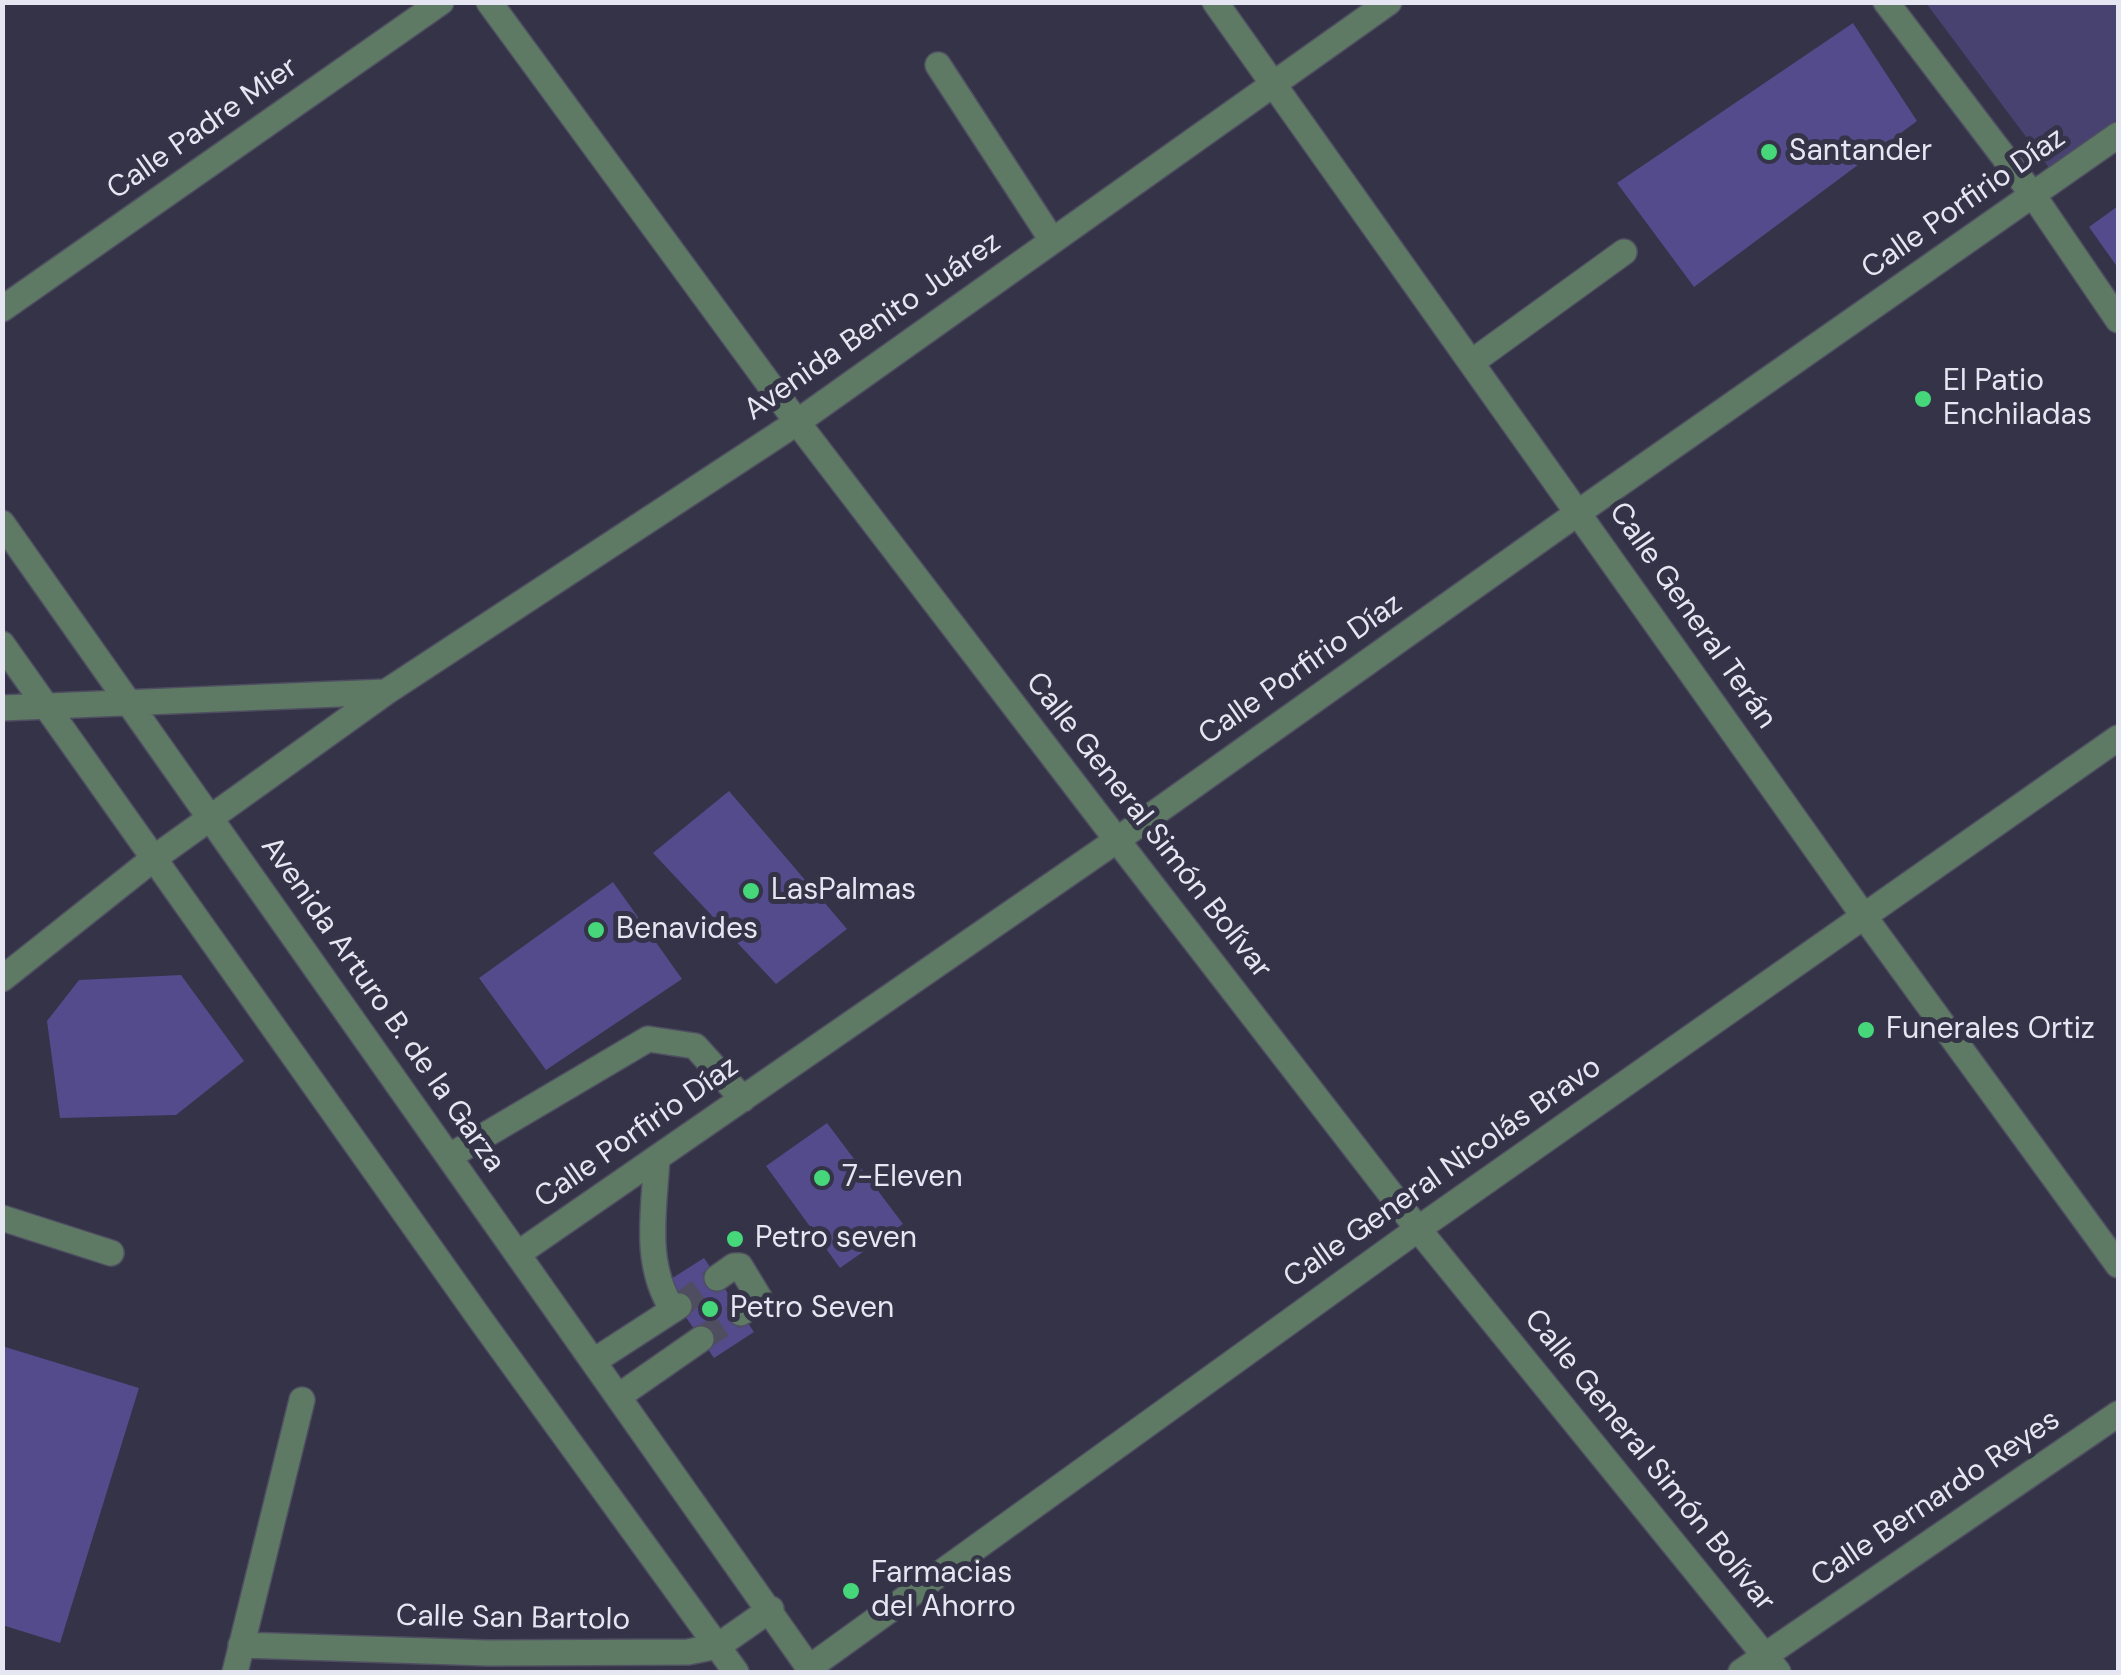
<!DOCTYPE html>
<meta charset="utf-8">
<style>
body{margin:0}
#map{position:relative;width:2121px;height:1675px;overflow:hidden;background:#343347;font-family:"DM Sans",sans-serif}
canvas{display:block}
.frame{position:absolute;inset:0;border:5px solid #e6e5f2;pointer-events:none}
</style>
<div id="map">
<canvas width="2121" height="1675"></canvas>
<div class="frame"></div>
</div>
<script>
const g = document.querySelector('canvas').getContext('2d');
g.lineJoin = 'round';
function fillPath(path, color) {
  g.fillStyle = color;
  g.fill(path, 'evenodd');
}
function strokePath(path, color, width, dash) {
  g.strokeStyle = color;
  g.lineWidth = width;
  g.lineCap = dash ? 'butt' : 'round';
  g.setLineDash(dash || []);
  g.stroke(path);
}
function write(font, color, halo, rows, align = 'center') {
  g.font = font + ' "DM Sans",sans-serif';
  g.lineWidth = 10;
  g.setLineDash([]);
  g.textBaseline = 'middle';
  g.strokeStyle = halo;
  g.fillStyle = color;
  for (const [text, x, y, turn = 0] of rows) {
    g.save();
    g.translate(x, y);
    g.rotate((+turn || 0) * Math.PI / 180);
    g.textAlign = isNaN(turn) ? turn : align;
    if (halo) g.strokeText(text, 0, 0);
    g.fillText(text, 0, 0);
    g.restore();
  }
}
const green = new Path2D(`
 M1926 3H2118V119L2050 169Z`);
const building = new Path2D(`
 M1853 23 1917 121 1694 287 1617 183Z
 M2118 206V268L2089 227Z
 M729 791 847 929 776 984 653 853Z
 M613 882 682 979 546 1070 479 978Z
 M181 975 244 1061 176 1115 60 1118 47 1021 79 980Z
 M827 1123 903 1224 840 1268 766 1166Z
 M704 1258 754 1332 714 1358 663 1284Z
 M2 1346 139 1388 60 1643 2 1625Z`);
const minorTunnel = new Path2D(`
 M679 1306 717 1278
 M701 1339 741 1313`);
const minor = new Path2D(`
 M489 2 797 422 1117 840 1418 1229 1778 1672
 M1215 2 1863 915 2118 1265
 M1886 2 2033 195 2118 320
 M938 65 1052 240
 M2 309 441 2
 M1472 362 1624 252
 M2 523 812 1672
 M2 644 483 1323 736 1672
 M2 708 386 692
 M2 979 153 859 386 692 796 423 1389 2
 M450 1156 648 1039 695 1046 743 1099
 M657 1158C654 1211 643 1264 673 1310
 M2 1218 111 1253
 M519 1253 1117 840 1579 512 2118 135
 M717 1278 734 1266H740L760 1299 741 1313
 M594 1361 679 1306
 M619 1396 701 1339
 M241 1645 488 1653 688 1652 718 1646 771 1609
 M809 1668 1418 1229 2118 738
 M235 1672 302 1400
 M1741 1672 2118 1414`);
const markers = [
 [1769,152,10,"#45d77a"],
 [1923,399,10,"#45d77a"],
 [751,891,10,"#45d77a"],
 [596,930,10,"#45d77a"],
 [1866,1030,10,"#45d77a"],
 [822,1178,10,"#45d77a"],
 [735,1239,10,"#45d77a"],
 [710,1309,10,"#45d77a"],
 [851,1591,10,"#45d77a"]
];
const streetNames = [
 ["Calle Padre Mier",203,129,-35],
 ["Calle Porfirio Díaz",1964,204,-35],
 ["Avenida Benito Juárez",873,327,-35],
 ["Calle General Terán",1692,616,55],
 ["Calle Porfirio Díaz",1301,670,-35],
 ["Calle General Simón Bolívar",1148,826,52],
 ["Avenida Arturo B. de la Garza",382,1005,55],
 ["Calle Porfirio Díaz",637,1133,-35],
 ["Calle General Nicolás Bravo",1443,1173,-35],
 ["Calle General Simón Bolívar",1649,1461,51],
 ["Calle Bernardo Reyes",1936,1499,-34],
 ["Calle San Bartolo",513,1619,1]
];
const poiNames = [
 ["Santander",1789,152],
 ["El Patio",1943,382],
 ["Enchiladas",1943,416],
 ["LasPalmas",771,891],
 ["Benavides",616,930],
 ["Funerales Ortiz",1886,1030],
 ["7-Eleven",842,1178],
 ["Petro seven",755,1239],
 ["Petro Seven",730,1309],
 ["Farmacias",871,1574],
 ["del Ahorro",871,1608]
];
fillPath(green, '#474270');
fillPath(building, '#534b8c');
strokePath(minorTunnel, '#4f4e61', 25, [25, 12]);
strokePath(minor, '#504f62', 28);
strokePath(minor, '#5e7a65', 25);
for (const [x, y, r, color] of markers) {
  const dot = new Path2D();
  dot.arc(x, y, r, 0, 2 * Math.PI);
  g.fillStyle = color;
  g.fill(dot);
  strokePath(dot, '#343347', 4);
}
write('30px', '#e6e5f2', '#343347', streetNames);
write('30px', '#e6e5f2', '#343347', poiNames, 'left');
</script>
